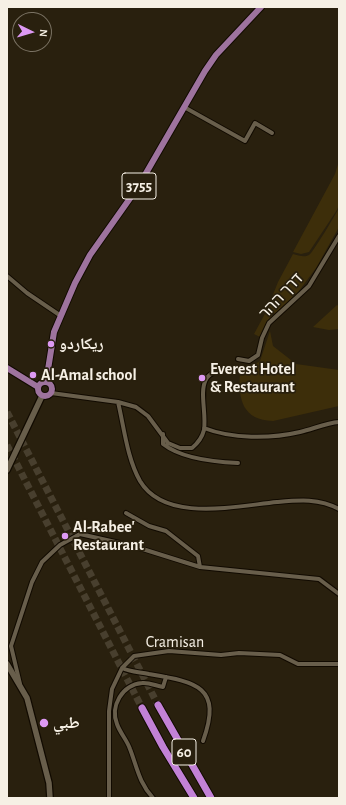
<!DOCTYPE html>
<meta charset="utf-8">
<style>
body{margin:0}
#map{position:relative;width:346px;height:805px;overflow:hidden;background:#29200e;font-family:"Alegreya Sans",sans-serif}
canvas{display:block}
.frame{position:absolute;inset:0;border:8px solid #f6f0e5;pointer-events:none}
.north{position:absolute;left:12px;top:12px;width:40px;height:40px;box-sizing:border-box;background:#29200e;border:1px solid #7b7364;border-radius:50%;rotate:95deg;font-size:11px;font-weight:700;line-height:16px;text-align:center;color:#f6f0e5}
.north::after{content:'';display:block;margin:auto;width:14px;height:18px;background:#dd99f3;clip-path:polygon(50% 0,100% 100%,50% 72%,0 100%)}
</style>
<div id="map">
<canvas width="346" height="805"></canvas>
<div class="frame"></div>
<div class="north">N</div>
</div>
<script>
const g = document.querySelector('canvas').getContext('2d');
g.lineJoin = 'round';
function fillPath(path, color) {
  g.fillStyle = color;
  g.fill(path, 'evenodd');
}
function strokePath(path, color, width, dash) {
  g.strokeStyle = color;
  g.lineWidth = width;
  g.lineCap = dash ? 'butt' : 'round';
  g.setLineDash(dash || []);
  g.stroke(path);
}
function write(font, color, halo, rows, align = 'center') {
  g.font = font + ' "Alegreya Sans","Noto Naskh Arabic","Noto Sans Hebrew",sans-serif';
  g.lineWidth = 3.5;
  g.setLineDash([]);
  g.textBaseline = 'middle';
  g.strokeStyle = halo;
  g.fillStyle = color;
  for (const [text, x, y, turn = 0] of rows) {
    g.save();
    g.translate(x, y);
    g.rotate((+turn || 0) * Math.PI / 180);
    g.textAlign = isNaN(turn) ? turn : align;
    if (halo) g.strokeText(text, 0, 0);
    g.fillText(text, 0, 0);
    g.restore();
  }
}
const green = new Path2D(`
 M339 161V205L337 210 309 252 301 254 293 252 335 174Z
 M339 208V227L316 268 296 295 274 314 268 307 278 282 293 254C298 255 304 258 309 255 313 253 335 215 339 208Z
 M337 305 339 306V329L329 330 313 327Z
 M267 310 273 316 260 337 254 334Z
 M270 331 273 346 296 364 339 370V406L273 421C243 420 238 400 240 374L260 361Z`);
const highwayTunnel = new Path2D(`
 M7 412 158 705
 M7 445 142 708`);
const street = new Path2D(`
 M184 107 245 141 255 123 272 133
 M7 276 27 293 61 316
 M238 359 249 361 258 355 262 338 269 323 309 286 339 236
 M51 393 118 402 136 407 148 416 168 443 180 448H192C198 443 202 438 204 430 208 405 188 366 234 370
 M118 402C124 427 127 458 140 481 165 523 236 506 277 502 299 500 319 498 339 509
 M204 428C232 439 270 439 300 432 313 429 326 423 339 422
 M163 434V444C182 459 214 462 238 463
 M126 513 149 526 166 531 198 556 200 567
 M122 668C130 672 140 672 149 674 196 682 223 686 203 741
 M20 684 11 646 32 582 42 562 60 545 80 534 133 546 200 567 319 579 339 594
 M109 798V711L112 689 122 668 134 656 169 651 221 655 239 653 280 655 298 664H339
 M153 798C139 783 137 767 130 749 127 740 120 733 117 724 110 706 122 685 142 683 149 682 156 686 163 687L166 677`);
const secondary = new Path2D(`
 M7 470 42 396
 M7 664 27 698 49 783 50 798`);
const primary = new Path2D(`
 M7 368 38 387
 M38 389a7 7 0 1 1 14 0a7 7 0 1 1-14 0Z
 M46 382 54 332 75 283 90 255 138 187 205 71 216 55 261 7`);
const highway = new Path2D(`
 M158 705 211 798
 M142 708 163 747 194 798`);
const markers = [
 [51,344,4,"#dd99f3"],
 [33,375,4,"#dd99f3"],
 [202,378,4,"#dd99f3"],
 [65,536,4,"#dd99f3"],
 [44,723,5,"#dd99f3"]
];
const shields = [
 [139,186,34],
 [184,752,24]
];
const shieldNames = [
 ["3755",139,186],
 ["60",184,752]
];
const streetNames = [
 ["דרך ההר",281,296,-47],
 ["Cramisan",175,642]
];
const poiNames = [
 ["ريكاردو",59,344],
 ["Everest Hotel",210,369],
 ["& Restaurant",210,387],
 ["Al-Amal school",41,375],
 ["Al-Rabee'",73,527],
 ["Restaurant",73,545],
 ["طبي",53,723]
];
fillPath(green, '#3d2e0a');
strokePath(highwayTunnel, '#483f2e', 7, [7, 3.5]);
strokePath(street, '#110a00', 6);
strokePath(secondary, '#110a00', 8);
strokePath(primary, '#110a00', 8);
strokePath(highway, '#110a00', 9);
strokePath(street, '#685e4b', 4);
strokePath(secondary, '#685e4b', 5.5);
strokePath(primary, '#9e739e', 6);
strokePath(highway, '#c281d6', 7);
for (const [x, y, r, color] of markers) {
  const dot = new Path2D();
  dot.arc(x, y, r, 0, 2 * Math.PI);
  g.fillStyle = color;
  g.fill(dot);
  strokePath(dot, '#29200e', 1.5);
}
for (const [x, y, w] of shields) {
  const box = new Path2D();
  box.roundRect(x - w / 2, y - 13, w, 26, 3);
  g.fillStyle = '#29200e';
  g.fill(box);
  strokePath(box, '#f6f0e5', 1);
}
write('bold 15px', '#f6f0e5', null, shieldNames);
write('16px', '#f6f0e5', '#29200e', streetNames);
write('bold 16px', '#f6f0e5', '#29200e', poiNames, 'left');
</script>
